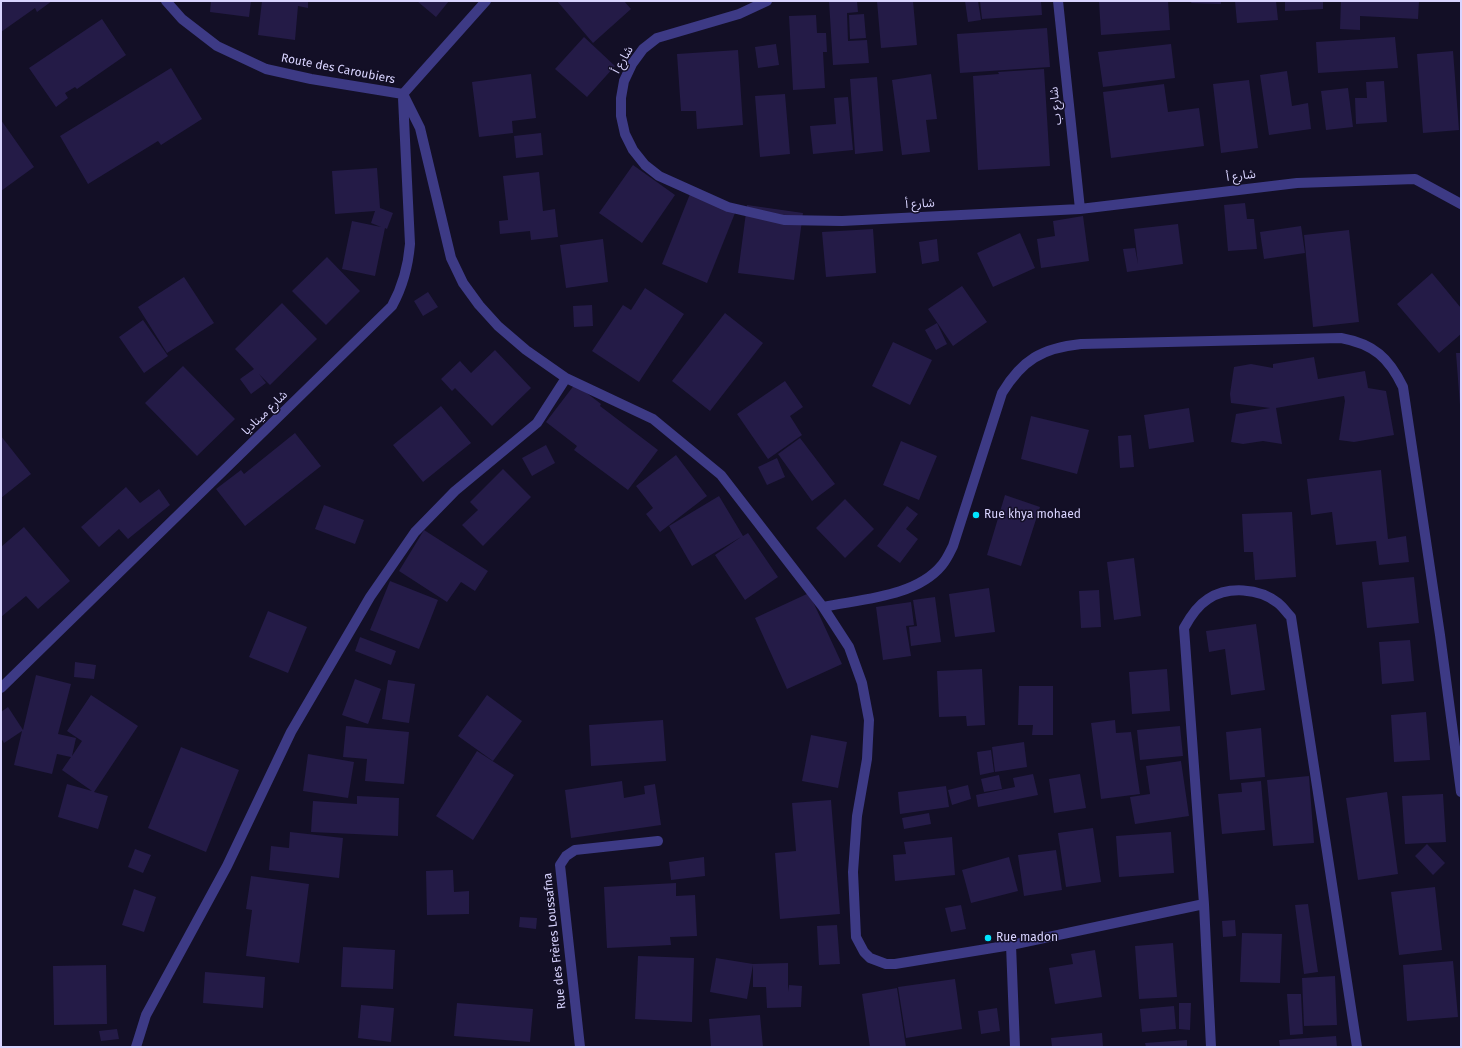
<!DOCTYPE html>
<meta charset="utf-8">
<style>
body{margin:0}
#map{position:relative;width:1462px;height:1048px;overflow:hidden;background:#130f26;font-family:"Fira Sans",sans-serif}
canvas{display:block}
.frame{position:absolute;inset:0;border:2px solid #d9d4ff;pointer-events:none}
</style>
<div id="map">
<canvas width="1462" height="1048"></canvas>
<div class="frame"></div>
</div>
<script>
const g = document.querySelector('canvas').getContext('2d');
g.lineJoin = 'round';
function fillPath(path, color) {
  g.fillStyle = color;
  g.fill(path, 'evenodd');
}
function strokePath(path, color, width, dash) {
  g.strokeStyle = color;
  g.lineWidth = width;
  g.lineCap = dash ? 'butt' : 'round';
  g.setLineDash(dash || []);
  g.stroke(path);
}
function write(font, color, halo, rows, align = 'center') {
  g.font = font + ' "Fira Sans","Noto Sans Arabic",sans-serif';
  g.lineWidth = 3;
  g.setLineDash([]);
  g.textBaseline = 'middle';
  g.strokeStyle = halo;
  g.fillStyle = color;
  for (const [text, x, y, turn = 0] of rows) {
    g.save();
    g.translate(x, y);
    g.rotate((+turn || 0) * Math.PI / 180);
    g.textAlign = isNaN(turn) ? turn : align;
    if (halo) g.strokeText(text, 0, 0);
    g.fillText(text, 0, 0);
    g.restore();
  }
}
const building = new Path2D(`
 M1 1H52L37 12 35 8 1 32Z
 M211 1H251L249 17 210 12Z
 M262 1H308V8L298 6 295 40 258 35Z
 M417 1H449L436 17Z
 M557 1H624L631 9 593 43Z
 M829 1H857L858 12 847 13 848 41 867 40 869 63 833 65Z
 M877 1H913L917 45 881 48Z
 M965 1H978L981 20 968 22Z
 M980 1H1041L1042 15 982 19Z
 M1099 1H1168L1170 30 1101 35Z
 M1192 1H1221V4L1191 3Z
 M1235 1H1276L1278 20 1237 23Z
 M1285 1H1323V9L1285 11Z
 M1341 1H1419L1418 19 1360 16V30L1340 29Z
 M864 14 866 38 850 39 849 15Z
 M816 15 817 33H826L827 52H823L825 88 793 90 789 16Z
 M102 19 126 55 77 89 75 87 65 93 68 98 56 107 29 68Z
 M1047 28 1050 67 960 73 957 34Z
 M584 37 615 66 587 97 555 69Z
 M1395 37 1398 68 1318 73 1316 42Z
 M776 44 779 65 758 68 755 47Z
 M1171 44 1175 78 1103 87 1098 52Z
 M738 50 743 125 697 129 696 111H681L677 54Z
 M1453 51 1459 130 1423 133 1417 54Z
 M171 68 202 119 161 145 158 141 88 184 60 136Z
 M1044 69 1050 166 978 170 973 76 999 74 998 72Z
 M1287 71 1292 106 1308 103 1311 129 1269 135 1260 75Z
 M531 74 536 118 512 121 513 133 479 137 472 82Z
 M931 74 937 119 926 120 930 152 902 155 892 80Z
 M877 77 883 151 855 154 850 79Z
 M1249 80 1258 148 1221 153 1213 84Z
 M1384 81 1387 122 1356 124 1355 98H1367L1366 82Z
 M1164 84 1168 112 1199 108 1204 146 1111 158 1103 92Z
 M1348 88 1353 127 1326 130 1321 91Z
 M785 94 790 154 760 157 755 96Z
 M848 97 853 150 813 154 810 126 836 124 834 98Z
 M1 120 34 167 1 191Z
 M541 133 543 155 516 158 514 136Z
 M633 165 675 195 642 243 599 213Z
 M377 168 380 208 393 213 387 229 385 228 375 276 342 269 352 221 381 227 371 223 375 211 335 214 332 171Z
 M539 172 543 211 555 209 558 237 531 240 530 231 500 234 499 221 508 220 503 176Z
 M690 194 735 213 707 283 662 264Z
 M1245 203 1247 219H1254L1257 249 1228 251 1224 205Z
 M747 205 803 213 794 280 738 273Z
 M1083 216 1089 261 1041 268 1037 239 1055 236 1053 221Z
 M1178 224 1183 264 1127 272 1123 249 1135 248 1138 264 1134 229Z
 M1301 226 1305 253 1264 259 1260 232Z
 M873 229 876 273 826 277 822 232Z
 M1349 230 1359 322 1313 327 1304 235Z
 M1020 233 1035 268 993 287 977 253Z
 M603 239 608 282 566 288 560 245Z
 M937 239 939 261 922 264 919 242Z
 M327 257 360 291 326 325 292 291Z
 M1432 273 1461 308V334L1439 353 1397 304Z
 M184 277 214 323 167 353 138 307Z
 M962 286 987 322 953 346 928 309Z
 M645 288 684 314 639 382 592 351 623 305 631 310Z
 M428 292 438 307 423 316 414 301Z
 M282 303 317 339 270 385 259 374 266 383 251 394 240 379 254 369 235 349Z
 M592 305 593 326 574 327 573 306Z
 M725 313 763 343 710 411 672 381Z
 M143 320 168 356 144 373 119 337Z
 M937 323 947 344 936 350 925 330Z
 M893 342 932 360 910 405 872 386Z
 M495 350 531 388 492 426 455 388 452 391 441 379 460 361 471 373Z
 M1456 353H1461V405H1460Z
 M1314 357 1318 379 1365 371 1368 388 1386 391 1394 435 1354 442 1339 440 1345 401 1344 396 1276 408 1282 444 1263 441 1243 444 1231 442 1236 414 1270 408 1231 403 1230 394 1234 367 1251 364 1273 368V364Z
 M183 366 235 419 197 456 145 403Z
 M785 381 803 407 790 416 802 435 768 459 737 414Z
 M575 384 601 404 600 406 658 450 628 490 574 450 577 446 546 422Z
 M441 406 471 443 423 482 393 445Z
 M1189 408 1194 442 1149 449 1144 415Z
 M1031 416 1089 430 1077 474 1021 459Z
 M295 433 321 466 245 526 216 489 241 470 244 474Z
 M1131 435 1134 467 1120 468 1118 436Z
 M1 436 31 474 1 498Z
 M800 438 835 484 812 501 778 454Z
 M901 441 937 456 919 500 883 485Z
 M546 445 555 463 532 476 522 458Z
 M676 455 707 496 660 532 646 514 653 508 636 486Z
 M777 458 785 477 767 485 758 467Z
 M503 469 531 497 483 546 462 525 478 510 470 502Z
 M1381 470 1388 539 1406 536 1409 562 1379 565 1376 541 1336 545 1332 512 1311 515 1307 479Z
 M126 487 140 503 159 489 170 505 128 539 119 529 99 547 81 527Z
 M1005 495 1040 507 1021 566 987 555Z
 M719 496 743 536 748 533 778 577 745 600 715 555 741 537 692 566 669 526Z
 M845 499 874 529 845 558 816 528Z
 M324 505 364 520 355 544 315 529Z
 M907 506 918 514 906 529 918 539 900 563 877 546Z
 M1292 512 1296 577 1255 580 1253 552H1244L1242 514Z
 M24 527 70 581 38 609 26 596 1 617V547Z
 M424 530 488 571 475 591 461 582 447 602 399 571Z
 M1134 558 1141 616 1114 620 1107 562Z
 M1414 577 1419 623 1367 628 1362 582Z
 M390 581 438 600 419 649 370 630Z
 M989 588 995 632 955 637 949 594Z
 M1099 590 1101 627 1081 628 1079 591Z
 M809 593 842 664 787 689 755 618Z
 M935 597 941 642 911 646 909 627 917 626 913 600Z
 M911 602 914 625 906 626 911 656 883 660 876 607Z
 M268 611 307 627 288 673 249 657Z
 M1256 624 1265 690 1231 695 1225 649 1209 652 1206 631Z
 M360 637 396 651 391 665 355 651Z
 M1410 640 1414 681 1382 684 1379 642Z
 M75 662 96 665 94 679 74 677Z
 M982 669 985 725 967 726 966 716 939 717 937 671Z
 M1167 669 1170 711 1132 714 1129 672Z
 M36 675 71 684 58 734 76 738 72 756 82 741 67 731 91 695 138 726 94 792 108 796 98 829 58 817 67 784 92 791 62 770 71 757 57 754 52 774 14 765 22 731 4 743 1 738V712L8 707 23 730Z
 M355 679 381 689 368 724 342 715Z
 M388 680 415 684 409 723 382 719Z
 M1019 686H1053V735H1032L1033 725H1018Z
 M487 695 522 721 493 761 458 736Z
 M1426 712 1430 760 1394 762 1391 715Z
 M663 720 666 761 591 766 589 725Z
 M1115 720 1116 733 1131 732 1140 794 1101 799 1091 723Z
 M346 726 409 732 404 784 365 781 367 759 343 757Z
 M1180 726 1183 756 1140 760 1137 730Z
 M1261 728 1265 777 1230 780 1226 732Z
 M811 735 847 742 838 788 802 781Z
 M1024 742 1027 767 995 772 992 747Z
 M181 747 239 770 206 852 148 828Z
 M991 750 994 772 980 775 977 752Z
 M477 751 514 775 473 840 436 816Z
 M308 754 354 762 348 798 303 791Z
 M1181 761 1189 816 1135 824 1130 797 1150 794 1146 766Z
 M1033 774 1038 795 978 807 976 795 1015 787 1013 778Z
 M1080 774 1086 808 1054 813 1049 779Z
 M999 775 1002 789 984 792 981 779Z
 M1309 776 1314 843 1273 846 1267 780Z
 M622 781 624 798 645 794 644 786 655 784 661 825 571 838 565 790Z
 M1261 781 1265 830 1222 834 1218 794 1242 792 1241 783Z
 M968 785 971 799 952 805 948 790Z
 M946 786 949 807 900 814 898 792Z
 M1387 792 1398 874 1358 880 1346 798Z
 M1443 794 1446 842 1405 844 1402 796Z
 M357 796 399 798 398 836 311 832 313 801 357 804Z
 M831 800 840 914 780 919 775 853 796 851 792 803Z
 M929 813 931 824 904 829 902 818Z
 M1093 828 1101 882 1066 887 1058 833Z
 M290 832 343 838 339 878 269 870 271 846 289 848Z
 M1171 832 1174 873 1119 877 1116 836Z
 M952 837 955 875 895 881 893 855 906 854 904 842Z
 M1427 844 1445 863 1433 875 1415 856Z
 M135 849 151 855 143 873 128 867Z
 M1056 850 1062 890 1024 896 1018 855Z
 M704 857 705 876 671 880 669 862Z
 M1009 857 1018 891 971 903 962 870Z
 M453 870 454 892 469 891V914L427 915 426 871Z
 M251 876 309 884 299 963 246 956 252 910 246 909Z
 M676 883V896L695 895 697 936 670 937 671 945 607 948 604 887Z
 M1435 887 1442 950 1399 955 1391 892Z
 M134 889 156 897 144 932 122 925Z
 M1308 904 1318 972 1304 974 1295 905Z
 M961 905 966 929 951 932 945 908Z
 M520 917 537 918 536 929 519 927Z
 M1235 920 1236 936 1223 937 1222 921Z
 M837 925 840 964 819 965 817 926Z
 M1242 933 1282 934 1280 983 1240 982Z
 M1173 943 1177 997 1139 999 1135 946Z
 M343 947 395 950 393 989 341 987Z
 M1095 950 1102 997 1055 1004 1049 968 1073 964 1071 954Z
 M638 956 694 958 692 1022 635 1019Z
 M716 958 753 964 788 963V992L789 985 802 986 801 1007 767 1008 766 987H753V965L747 999 710 992Z
 M1453 961 1458 1017 1407 1021 1403 965Z
 M106 965 107 1024 54 1025 53 966Z
 M205 972 265 977 263 1008 203 1003Z
 M1335 976 1337 1025 1304 1026 1302 978Z
 M955 979 962 1029 906 1038 898 987Z
 M897 988 906 1047H870L862 994Z
 M1287 994H1301L1303 1034 1290 1035Z
 M457 1003 533 1009 530 1042 454 1036Z
 M1179 1003H1191L1190 1030 1179 1029Z
 M361 1005 394 1008 391 1042 358 1038Z
 M1174 1006 1176 1029 1142 1032 1140 1009Z
 M997 1008 1000 1031 981 1034 978 1011Z
 M760 1015 763 1047H711L709 1019Z
 M117 1029 119 1039 101 1041 99 1031Z
 M1102 1033 1103 1047H1052L1051 1038Z
 M1336 1036 1337 1047H1280L1279 1040Z
 M1187 1040V1047H1146L1145 1043Z
 M625 1046H681V1047H625Z`);
const minor = new Path2D(`
 M166 1 182 19 217 46 266 69 311 79 403 94
 M767 1 739 14 657 38 643 49 632 64 624 81 621 98V116L625 134 633 150 645 165 659 176 728 207 784 220 842 221 1080 209 1297 183 1415 179 1461 204
 M1058 1 1080 209
 M403 94 420 128 451 258 463 283 479 305 498 326 526 350 566 378 653 419 721 475 823 607 849 647 862 683 869 720 867 759 857 816 853 872 856 937 864 952 870 958 886 964H895L1011 945 1204 904
 M403 94 486 1
 M823 607C861 599 916 597 942 565 947 559 950 552 953 546L1002 393C1022 360 1042 348 1081 344L1341 338C1374 344 1389 358 1403 387L1440 635 1461 792
 M1 688 392 306C403 286 408 268 410 244L403 98
 M1011 945 1015 1047
 M136 1047 146 1015 227 866 291 732 370 597 415 532 455 491 537 423 566 378
 M580 1047 560 865 566 856 575 850 658 841
 M1211 1047 1204 904 1184 628C1190 617 1197 606 1208 599 1228 586 1259 588 1278 603 1283 607 1287 613 1291 617L1357 1047`);
const markers = [
 [976,515,4,"#00e5ff"],
 [988,938,4,"#00e5ff"]
];
const streetNames = [
 ["شارع أ",623,60,-60],
 ["Route des Caroubiers",338,69,11],
 ["شارع ب",1056,106,-96],
 ["شارع أ",1241,176,-7],
 ["شارع أ",920,204,-3],
 ["شارع ميناديا",265,413,-44],
 ["Rue des Frères Loussafna",555,941,-96]
];
const poiNames = [
 ["Rue khya mohaed",984,515],
 ["Rue madon",996,938]
];
fillPath(building, '#241b47');
strokePath(minor, '#3d3a85', 10);
for (const [x, y, r, color] of markers) {
  const dot = new Path2D();
  dot.arc(x, y, r, 0, 2 * Math.PI);
  g.fillStyle = color;
  g.fill(dot);
  strokePath(dot, '#130f26', 1.5);
}
write('12px', '#d9d4ff', '#130f26', streetNames);
write('12px', '#d9d4ff', '#130f26', poiNames, 'left');
</script>
